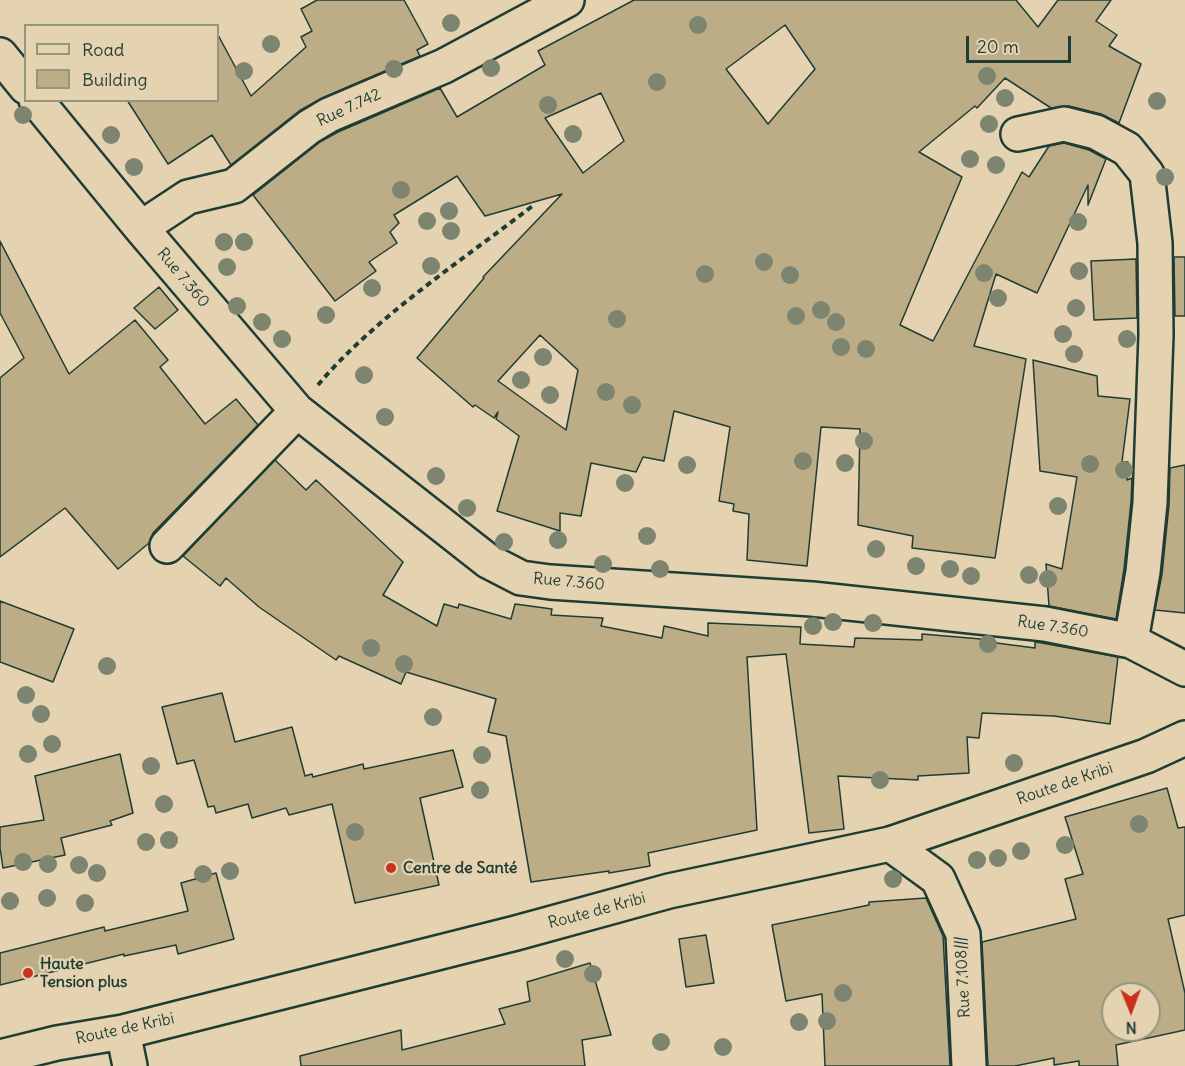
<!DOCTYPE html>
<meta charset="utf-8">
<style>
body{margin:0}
#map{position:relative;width:1185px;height:1066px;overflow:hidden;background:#e4d2b0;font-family:Delius,sans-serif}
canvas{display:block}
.legend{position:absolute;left:24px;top:24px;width:195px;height:78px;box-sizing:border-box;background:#e4d2b0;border:2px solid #95967e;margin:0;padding:8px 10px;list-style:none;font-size:18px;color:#1f3d34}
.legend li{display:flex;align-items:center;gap:12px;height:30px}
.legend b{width:30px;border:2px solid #95967e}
.north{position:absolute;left:1101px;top:982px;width:60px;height:60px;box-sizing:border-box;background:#e4d2b0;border:2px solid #95967e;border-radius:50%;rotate:179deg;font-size:16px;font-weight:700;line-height:24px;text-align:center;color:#1f3d34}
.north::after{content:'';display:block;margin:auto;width:21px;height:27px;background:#c8321e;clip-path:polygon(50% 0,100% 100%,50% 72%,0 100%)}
.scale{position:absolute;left:966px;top:36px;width:105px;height:27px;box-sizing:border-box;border:3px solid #1f3d34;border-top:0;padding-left:8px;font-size:18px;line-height:21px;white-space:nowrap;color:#1f3d34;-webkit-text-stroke:4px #e4d2b0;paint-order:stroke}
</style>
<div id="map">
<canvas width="1185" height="1066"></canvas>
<ul class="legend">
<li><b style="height:8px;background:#e4d2b0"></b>Road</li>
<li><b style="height:16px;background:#bcad87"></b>Building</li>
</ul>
<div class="north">N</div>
<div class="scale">20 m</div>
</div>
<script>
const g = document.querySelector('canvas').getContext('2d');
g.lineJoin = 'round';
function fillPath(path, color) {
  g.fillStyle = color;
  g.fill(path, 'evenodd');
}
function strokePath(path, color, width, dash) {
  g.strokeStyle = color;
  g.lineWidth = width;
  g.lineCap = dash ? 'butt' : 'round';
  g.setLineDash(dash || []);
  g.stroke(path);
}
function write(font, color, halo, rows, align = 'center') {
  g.font = font + ' Delius,sans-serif';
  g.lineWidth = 4.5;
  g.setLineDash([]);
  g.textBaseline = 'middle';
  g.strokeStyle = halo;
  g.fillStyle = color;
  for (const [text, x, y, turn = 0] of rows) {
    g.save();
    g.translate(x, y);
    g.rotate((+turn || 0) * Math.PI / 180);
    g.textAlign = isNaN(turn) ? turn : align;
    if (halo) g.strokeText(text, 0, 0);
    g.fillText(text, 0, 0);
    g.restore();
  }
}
const building = new Path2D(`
 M317 0H404L428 44 417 50 420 56 322 98 299 111 231 165 212 135 168 164 127 100H218V35L251 96 306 47 301 37 312 31 301 9Z
 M634 0H1016L1038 27 1058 0H1111L1096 21 1117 35 1109 46 1141 64 1119 123 1101 114 1069 106 1051 108 1005 78 977 108 975 106 919 152 962 177 900 325 933 341 1022 172 1029 177 1049 146 1064 143 1089 150 1106 159 1088 205V185L1037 293 996 274 974 346 1026 359 995 558 912 548 913 536 858 525 860 429 821 427 807 566 747 560 749 514 733 511 734 504 719 501 730 427 674 411 664 461 643 457 636 472 591 463 581 516 560 513V531L497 511 519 436 496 419 498 412 494 418 475 405 473 407 417 358 484 278 483 277 562 194 485 216 457 176 394 215 399 223 390 232 397 243 369 262 376 271 335 301 253 195 320 142 338 132 440 88 457 117 545 65 538 51ZM785 25 815 69 768 124 726 69ZM601 93 624 141 583 173 545 118ZM540 335 578 370 566 430 498 381Z
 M0 241 69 374 135 320 168 360 160 367 205 424 236 399 258 425 153 533 149 543 118 569 65 508 0 557V378L24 358 0 313Z
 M1174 257H1185V316H1175Z
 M1136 259 1137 318 1094 320 1091 261Z
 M159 287 178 310 155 329 134 308Z
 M1033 360 1097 376 1098 396 1130 399 1122 462H1128L1127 480 1132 478 1131 502 1124 569 1116 619 1049 606 1046 564 1062 569 1077 477 1040 471Z
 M275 460 306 490 316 480 403 562 383 595 437 626 444 604 458 608 459 604 511 619 515 604 552 609 551 615 603 618 601 626 662 638 664 626 708 636V623L801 627 800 644 854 647 855 638 922 640V634L981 639V641L1035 648V642L1042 643 1118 657 1110 724 1054 716 982 713 979 738 967 737 969 773 918 776V780L838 776 844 829 809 833 786 654 747 657 757 830 648 853 650 866 609 873V871L531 882 506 736 488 732 496 699 406 672 401 684 339 656 336 660 259 607 226 578 220 586 183 556Z
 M1185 465V613L1155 610 1162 574 1169 505 1170 468Z
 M0 601 74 629 53 682 0 662Z
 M222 693 235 742 292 727 305 776 312 774 313 777 363 764 364 769 453 750 463 787 420 798 439 885 355 903 332 804 289 815 286 808 252 818 248 804 216 813 214 806 208 807 194 760 177 764 162 707Z
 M120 754 133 813 110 821 112 825 61 838 65 855 3 868 0 848V827L44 820 35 776Z
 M1167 788 1178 828 1185 827V915L1168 919 1185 993V1030L1116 1045 1118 1066H1079V1061L1054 1065V1058L1015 1066H988L982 942 1076 919 1065 879 1083 874 1065 817ZM1113 994H1149V1030H1113Z
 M216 873 234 939 178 954 176 945 124 956V954L0 985V953L104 927 105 931 188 911 181 883Z
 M926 898 943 936 950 1066H825L822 994 786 1001 772 925 869 905V902Z
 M706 935 714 983 686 987 679 939Z
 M590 963 611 1035 582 1040 585 1066H301L300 1056 401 1030 402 1050 505 1024 499 1009 530 1001 527 982Z`);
const path = new Path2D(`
 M318 385C375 317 464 259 535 204`);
const minor = new Path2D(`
 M0 55 26 87
 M36 100 141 228 297 411 488 561 521 578 550 582 812 599 1045 624 1131 641 1185 669
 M1018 134 1064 124 1096 132 1127 149 1147 174 1155 243 1156 335 1150 503 1143 572 1131 641
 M141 228 188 197 234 186 309 127 329 115 444 66 567 0
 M167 546 297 411
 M890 844 938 879 963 934 969 1066`);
const secondary = new Path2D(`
 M123 1032 130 1066
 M0 1057 57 1043 123 1032 516 933 669 891 890 844 1146 756 1185 738`);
const trees = [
 [451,23],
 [698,25],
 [271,44],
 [491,68],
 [394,69],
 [244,71],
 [987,76],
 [657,82],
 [1005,98],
 [1157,101],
 [548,105],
 [23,115],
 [989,124],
 [573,134],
 [111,135],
 [970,159],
 [996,165],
 [134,167],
 [1165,177],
 [401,190],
 [449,211],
 [427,221],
 [1078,222],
 [451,231],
 [224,242],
 [244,242],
 [764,262],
 [431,266],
 [227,267],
 [1079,271],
 [984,273],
 [705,274],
 [790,275],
 [372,288],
 [998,298],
 [237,306],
 [1076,308],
 [821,310],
 [326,315],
 [796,316],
 [617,319],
 [262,322],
 [836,322],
 [1063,334],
 [282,339],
 [1127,339],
 [841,347],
 [866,349],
 [1074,354],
 [543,357],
 [364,375],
 [521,380],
 [606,392],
 [550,395],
 [632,405],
 [385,417],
 [864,441],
 [803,461],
 [845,463],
 [1090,464],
 [687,465],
 [1124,470],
 [436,476],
 [625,483],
 [1058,506],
 [467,508],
 [647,536],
 [558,540],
 [504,542],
 [876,549],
 [603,564],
 [916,566],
 [660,569],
 [950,569],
 [1029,575],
 [971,576],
 [1048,579],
 [833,622],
 [873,623],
 [813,626],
 [988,644],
 [371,648],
 [404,664],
 [107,666],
 [26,695],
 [41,714],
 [433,717],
 [52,744],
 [28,754],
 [482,755],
 [1014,763],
 [151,766],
 [880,780],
 [480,790],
 [164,804],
 [1139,824],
 [355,832],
 [169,840],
 [146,842],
 [1065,845],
 [1021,851],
 [998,858],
 [977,860],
 [23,862],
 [48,864],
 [79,865],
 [230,871],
 [97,873],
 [203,874],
 [893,879],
 [47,898],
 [10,901],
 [85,903],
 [565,959],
 [593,974],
 [843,993],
 [827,1021],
 [799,1022],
 [661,1042],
 [723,1047]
];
const markers = [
 [391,868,6,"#c8321e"],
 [28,973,6,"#c8321e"]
];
const streetNames = [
 ["Rue 7.742",349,108,-25],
 ["Rue 7.360",183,278,50],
 ["Rue 7.360",569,582,5],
 ["Rue 7.360",1053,627,9],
 ["Route de Kribi",1065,784,-19],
 ["Route de Kribi",597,911,-15],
 ["Rue 7.108///",963,977,-93],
 ["Route de Kribi",125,1029,-12]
];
const poiNames = [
 ["Centre de Santé",403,868],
 ["Haute",40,964],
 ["Tension plus",40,982]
];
fillPath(building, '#bcad87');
strokePath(building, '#1f3d34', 1.5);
strokePath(minor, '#1f3d34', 38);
strokePath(secondary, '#1f3d34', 38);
strokePath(path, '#1f3d34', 4, [6, 4.5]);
strokePath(minor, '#e4d2b0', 33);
strokePath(secondary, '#e4d2b0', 33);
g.fillStyle = '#7d846f';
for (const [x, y] of trees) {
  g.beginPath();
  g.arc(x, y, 9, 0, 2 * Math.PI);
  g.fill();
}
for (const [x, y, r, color] of markers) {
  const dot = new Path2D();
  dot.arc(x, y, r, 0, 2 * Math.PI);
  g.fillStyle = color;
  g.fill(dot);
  strokePath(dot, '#e4d2b0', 2);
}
write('16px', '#1f3d34', '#e4d2b0', streetNames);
write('bold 16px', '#1f3d34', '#e4d2b0', poiNames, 'left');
</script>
